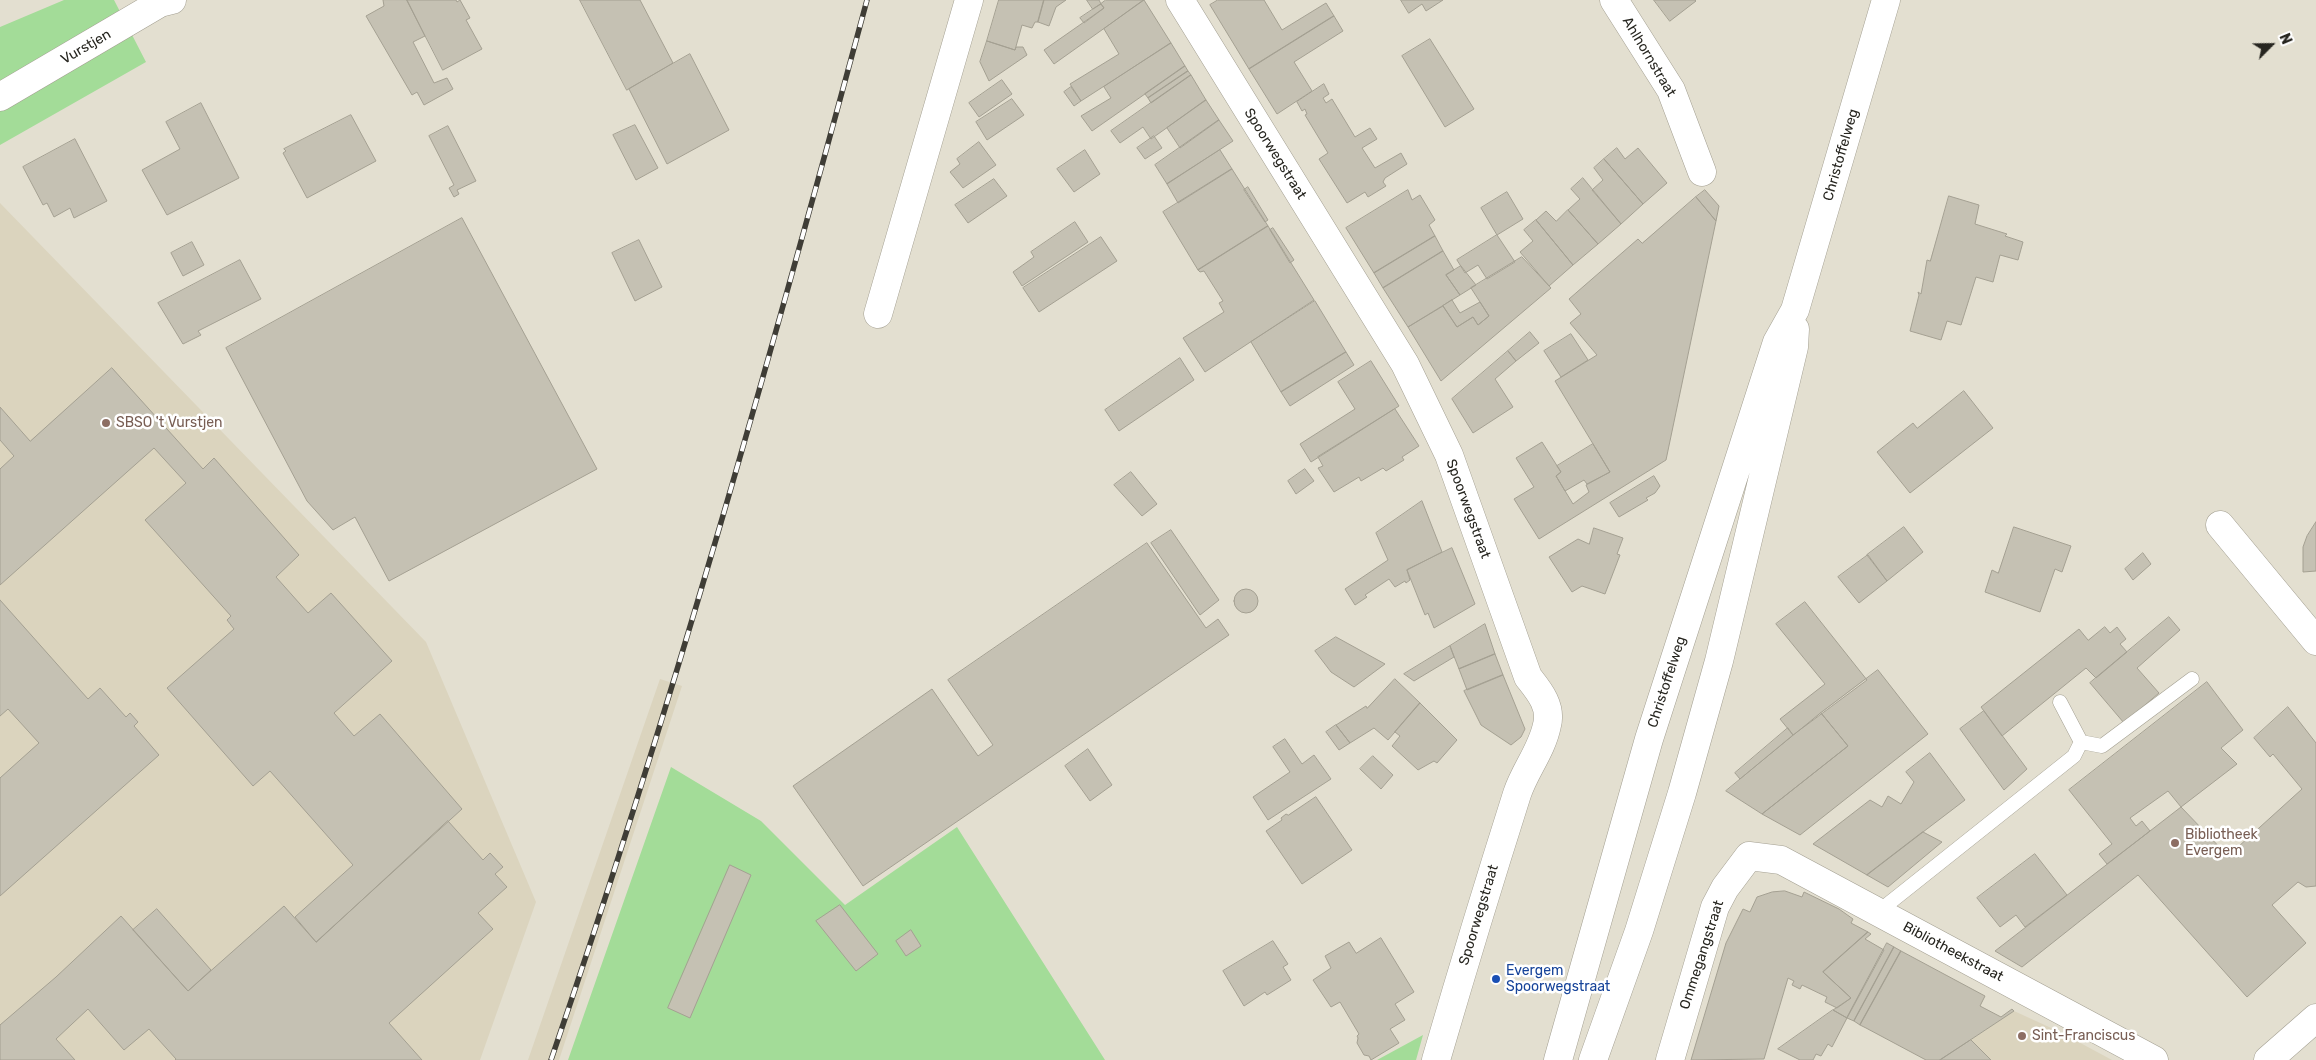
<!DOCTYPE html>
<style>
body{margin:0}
#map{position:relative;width:2316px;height:1060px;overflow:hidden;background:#e3dfd0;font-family:Rubik,sans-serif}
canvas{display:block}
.north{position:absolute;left:2246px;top:20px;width:50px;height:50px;-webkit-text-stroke:4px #fff;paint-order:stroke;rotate:67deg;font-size:14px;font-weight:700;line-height:20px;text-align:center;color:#272620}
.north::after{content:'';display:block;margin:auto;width:18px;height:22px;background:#272620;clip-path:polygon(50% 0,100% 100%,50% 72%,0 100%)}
</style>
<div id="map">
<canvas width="2316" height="1060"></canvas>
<div class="north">N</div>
</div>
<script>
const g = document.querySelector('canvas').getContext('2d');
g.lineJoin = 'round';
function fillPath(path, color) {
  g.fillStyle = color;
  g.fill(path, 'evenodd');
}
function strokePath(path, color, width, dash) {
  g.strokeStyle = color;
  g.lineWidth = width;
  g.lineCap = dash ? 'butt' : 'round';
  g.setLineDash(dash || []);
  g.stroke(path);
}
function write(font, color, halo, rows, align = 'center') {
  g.font = font + ' Rubik,sans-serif';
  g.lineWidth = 5;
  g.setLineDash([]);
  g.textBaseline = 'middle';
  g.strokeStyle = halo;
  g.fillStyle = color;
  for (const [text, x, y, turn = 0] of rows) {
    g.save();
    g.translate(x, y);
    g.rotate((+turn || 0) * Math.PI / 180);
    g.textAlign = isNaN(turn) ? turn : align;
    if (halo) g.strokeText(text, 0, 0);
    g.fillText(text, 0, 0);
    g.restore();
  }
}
const built = new Path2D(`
 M0 203 426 642 536 902 480 1060H0Z
 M660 679 682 686 559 1060H528Z
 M2014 1011 2060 1032 2112 1060H1940Z`);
const green = new Path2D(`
 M64 0H114L146 62 0 145V27Z
 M671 767 761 821 845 905 957 827 1105 1060H568Z
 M1423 1035 1416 1060H1377Z`);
const building = new Path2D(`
 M407 0H456L457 2 460 0 470 18 466 20 482 49 443 70Z
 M407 0 425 36 413 42 434 83 447 78 453 89 424 105 417 92 412 95 366 16 384 6 383 0Z
 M580 0H640L673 63 627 90Z
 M999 0H1044L1038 22H1035L1032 28 1022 25 1015 50 987 41Z
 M1044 0H1066L1056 7 1049 26 1038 22Z
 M1087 0H1099L1101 4 1093 9Z
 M1106 0H1144L1054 64 1044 50 1104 8 1101 4Z
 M1144 0 1171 43 1081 101 1070 84 1119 54 1104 29Z
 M1218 0H1264L1282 30 1326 3 1334 16 1249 69 1210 5Z
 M1401 0H1443L1426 11 1422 4 1409 13Z
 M1654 0H1695L1696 1 1670 21Z
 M1101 4 1104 8 1084 23 1080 18Z
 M1334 16 1343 31 1294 62 1312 91 1277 114 1249 69Z
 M1430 39 1474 109 1445 127 1402 56Z
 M987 41 1015 50 1016 47H1023L1027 55 989 81 980 62Z
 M1171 43 1185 66 1092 131 1081 116 1111 98 1104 87Z
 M690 54 729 130 667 164 629 89Z
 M1185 66 1188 71 1148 98 1145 94Z
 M1188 71 1191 75 1151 103 1148 98Z
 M1191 75 1206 100 1151 139 1143 127 1120 143 1111 131Z
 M1002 80 1012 94 979 117 969 103Z
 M1324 84 1329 94 1323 98 1326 103 1332 99 1355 137 1370 128 1377 139 1362 148 1375 168 1401 153 1407 164 1385 178 1383 182 1386 186 1368 197 1365 192 1347 203 1319 159 1328 153 1305 115 1307 114 1305 109 1302 111 1297 102Z
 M1071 87 1081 101 1074 106 1064 92Z
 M1012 99 1024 115 987 140 976 122Z
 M1206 100 1219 120 1180 148 1167 128Z
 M201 103 239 178 167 215 142 170 180 149 166 122Z
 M351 115 376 161 307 198 283 153 286 151 284 149Z
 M1219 120 1233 141 1167 184 1155 165Z
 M635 125 658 168 636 180 613 135Z
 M448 126 476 181 457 190 459 194 454 197 449 188 454 185 429 136Z
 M1154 136 1162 148 1145 159 1137 148Z
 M75 139 107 201 74 218 70 208 54 217 47 203 43 205 23 167Z
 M979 142 996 165 963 188 950 172 960 164 957 159Z
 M1617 148 1625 159 1638 148 1667 183 1643 204 1604 159Z
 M1085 150 1100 174 1074 192 1057 169Z
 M1220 150 1232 169 1178 203 1167 184Z
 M1604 159 1643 204 1621 224 1592 190 1603 180 1594 168Z
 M1232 169 1268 226 1198 270 1163 212Z
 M1583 178 1621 224 1598 244 1568 210 1580 199 1571 189Z
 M994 179 1007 196 968 223 955 205Z
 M1248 187 1268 220 1265 222 1244 190Z
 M1408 190 1412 200 1420 195 1435 220 1429 225 1435 236 1374 273 1346 228Z
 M1705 190 1719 206 1716 221 1696 197Z
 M1507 192 1523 219 1497 235 1481 208Z
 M1949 196 1979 205 1975 224 2007 234 2005 236 2023 242 2018 260 2000 255 1993 282 1976 277 1961 325 1947 321 1941 340 1910 331 1919 295 1918 292 1921 294 1927 260 1930 261Z
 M1696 197 1716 221 1666 460 1539 539 1514 499 1534 487 1516 458 1542 442 1561 472 1556 476 1573 504 1589 492 1586 485 1610 472 1555 381 1597 355 1570 323 1581 314 1569 299 1638 239 1642 243Z
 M1568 210 1598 244 1573 265 1536 220 1546 211 1556 221Z
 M462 218 597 469 389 581 355 517 333 530 307 501 226 348Z
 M1536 220 1573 265 1549 286 1520 252 1533 241 1524 230Z
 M1075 222 1088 242 1022 286 1013 272 1034 257 1031 252Z
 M1268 226 1314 300 1205 372 1183 338 1224 312 1219 303 1223 301 1204 271 1200 272 1198 270Z
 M1273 228 1294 260 1290 263 1270 230Z
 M1497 235 1515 262 1487 279 1478 265 1465 273 1457 260Z
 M1435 236 1443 251 1383 288 1374 273Z
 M1101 237 1117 261 1039 312 1023 288Z
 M639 240 662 287 635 301 612 253Z
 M192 242 204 265 183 276 171 253Z
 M1443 251 1454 270 1446 275 1460 295 1408 327 1383 288Z
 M1522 257 1551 288 1441 381 1408 327 1443 306 1457 327 1473 317 1478 325 1489 316 1471 288Z
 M240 260 261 299 198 331 201 335 183 344 158 303Z
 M1461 266 1476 285 1460 295 1446 275Z
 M1452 300 1460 313 1480 302 1489 316 1478 325 1473 317 1457 327 1443 306Z
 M1315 301 1346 352 1281 392 1251 342Z
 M1530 332 1539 343 1516 361 1508 351Z
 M1571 334 1588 360 1561 377 1544 351Z
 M1508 351 1516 361 1495 379 1513 407 1473 433 1452 399Z
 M1346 352 1354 365 1290 406 1281 392Z
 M1180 358 1194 380 1119 431 1105 410Z
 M1371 361 1399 406 1311 462 1300 444 1355 409 1338 382Z
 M112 368 203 469 214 458 299 555 276 577 308 613 331 593 392 661 334 713 354 736 380 714 462 809 316 942 295 917 353 865 270 771 253 786 167 688 234 629 227 620 231 616 145 520 186 483 154 448 0 585V469L14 456 0 440V407L30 441Z
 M1964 391 1993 428 1910 493 1877 452 1913 423 1917 428Z
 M1395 409 1419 446 1402 457 1404 460 1386 471 1383 468 1361 481 1359 477 1334 492 1318 468 1323 466 1318 457Z
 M1593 444 1610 472 1587 484 1584 480 1565 491 1556 476 1561 472 1557 466Z
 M1305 469 1314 481 1296 494 1288 481Z
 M1131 472 1157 504 1142 516 1114 485Z
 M1654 476 1660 486 1655 493 1646 498 1648 500 1619 517 1610 503Z
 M1422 501 1442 552 1407 570 1410 580 1406 583 1405 581 1395 587 1389 579 1365 595 1367 597 1355 605 1345 589 1388 560 1376 533Z
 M2316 522V571L2303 572V547L2307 536Z
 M1904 527 1923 552 1887 581 1867 555Z
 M2014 527 2071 546 2062 572 2055 569 2040 612 1985 592 1992 570 1998 573Z
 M1594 528 1623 538 1617 554 1620 555 1605 594 1582 586 1572 592 1549 557 1578 539 1589 544Z
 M1171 530 1219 600 1200 615 1151 543Z
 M1147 543 1206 628 1218 619 1229 635 863 886 793 786 932 689 978 756 993 745 948 680Z
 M1452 548 1475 604 1434 628 1428 613 1425 615 1407 570Z
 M2143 553 2151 564 2133 580 2125 569Z
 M1868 555 1887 581 1859 603 1838 577Z
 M1234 601a12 12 0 1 1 24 0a12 12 0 1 1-24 0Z
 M0 600 88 699 100 688 126 717 130 713 138 722 134 726 159 755 0 896V778L39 743 8 709 0 716Z
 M1805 602 1867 680 1793 735 1780 719 1825 684 1776 624Z
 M2169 617 2180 630 2137 668 2159 693 2124 723 2090 683Z
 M1485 624 1495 654 1459 669 1450 646Z
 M2105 627 2110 633 2117 627 2126 639 2120 644 2127 652 2096 678 2086 668 2002 736 1981 707 2079 629 2088 640Z
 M1336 637 1385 664 1354 687 1331 672 1315 651Z
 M1450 646 1454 657 1414 681 1404 674Z
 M1495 654 1503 675 1467 690 1459 669Z
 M1878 670 1928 734 1800 835 1762 814 1848 746 1821 713Z
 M1503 675 1525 729 1521 737 1511 745 1481 725 1464 691Z
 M1395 679 1420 703 1388 740 1374 728 1350 743 1336 725 1366 706 1367 708Z
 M2207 682 2243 730 2221 748 2237 764 2181 807 2168 791 2130 818 2136 826 2142 821 2150 831 2107 864 2099 854 2112 844 2069 790Z
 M1420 703 1457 740 1437 763 1434 761 1418 770 1392 746 1400 736 1395 732Z
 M2288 707 2316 743V886L2306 887 2298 882 2272 905 2306 943 2247 997 2138 875 2022 967 1995 951 2181 807 2228 856 2302 789 2273 754 2270 757 2254 738Z
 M1984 711 2027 769 2004 790 1960 729Z
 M1821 713 1848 746 1762 814 1726 791Z
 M1336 725 1350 743 1339 750 1326 732Z
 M1788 728 1793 735 1740 779 1735 773Z
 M1285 739 1302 764 1314 755 1331 779 1268 820 1253 797 1290 772 1273 747Z
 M1088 749 1112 785 1090 801 1065 766Z
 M1930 753 1965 800 1923 832 1867 875 1813 844 1870 800 1882 807 1888 796 1901 804 1914 782 1906 772Z
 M1373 756 1393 775 1381 789 1360 769Z
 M1316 797 1352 850 1302 884 1266 831 1282 820 1281 818 1286 814 1288 815Z
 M448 821 483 860 490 853 503 867 495 874 507 887 478 913 493 929 389 1023 422 1060H175L176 1059 149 1029 124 1050 88 1009 56 1039 75 1060H0V1025L56 977 121 916 188 991 284 906 316 942Z
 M1923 832 1942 842 1888 887 1867 875Z
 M2035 854 2067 895 2025 927 2016 915 2000 927 1977 898Z
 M730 865 751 875 690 1018 668 1008Z
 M1785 891 1802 897 1804 892 1839 909 1853 919 1851 923 1868 932 1823 972 1851 998 1837 1008 1825 1002 1827 997 1802 985 1800 989 1792 985 1794 981 1788 978 1764 1059 1691 1060 1726 943 1743 909 1750 912 1757 897 1772 892Z
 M840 905 878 954 856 971 816 921Z
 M157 909 211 970 188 991 133 930Z
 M911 930 921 946 906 956 896 941Z
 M1868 932 1871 934 1865 939 1884 950 1847 1018 1833 1010 1851 998 1823 972Z
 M1381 938 1414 992 1395 1004 1405 1020 1390 1029 1399 1043 1371 1060 1369 1056 1364 1055 1357 1043 1358 1038 1357 1036 1359 1034 1340 1002 1331 1007 1313 980 1331 968 1325 956 1349 942 1356 953Z
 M1273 941 1288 964 1283 967 1291 980 1267 995 1265 992 1244 1006 1223 971Z
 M1887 943 1894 947 1854 1021 1847 1018Z
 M1894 947 1901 951 1860 1025 1854 1021Z
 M1901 951 1985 996 1980 1006 2001 1017 2012 1009 2014 1011 1940 1060H1926L1866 1028 1860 1025Z
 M1833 1010 1847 1018 1832 1047 1828 1044 1821 1056 1816 1054 1813 1060H1800L1778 1049Z
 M1971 1040 1991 1060H1940Z`);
const lane = new Path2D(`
 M2081 742 2102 746 2192 679
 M1878 912 2074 756 2081 742 2060 702`);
const street = new Path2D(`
 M1180 0 1405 364 1449 455 1528 677C1539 691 1552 706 1547 725 1542 750 1525 770 1517 794 1489 882 1462 971 1436 1060
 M1614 0 1671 90 1702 172
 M0 97 160 3 172 0
 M878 314 969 0
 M2220 525 2316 641
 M1670 1060 1715 907 1725 888 1749 856 1781 860 2154 1060
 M2268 1060 2316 1018`);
const secondary = new Path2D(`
 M1558 1060 1649 739 1777 342 1795 310 1886 0
 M1593 1060 1639 931 1682 793 1719 661 1794 347 1795 329`);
const rail = new Path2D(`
 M551 1060C671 711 771 356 867 0`);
const markers = [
 [106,423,5,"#8d6e63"],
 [2175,843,5,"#8d6e63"],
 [1496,979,5,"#1a4fb4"],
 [2022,1036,5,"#8d6e63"]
];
const streetNames = [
 ["Vurstjen",86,47,-30],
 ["Ahlhornstraat",1649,57,59],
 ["Spoorwegstraat",1275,154,58],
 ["Christoffelweg",1841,155,-74],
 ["Spoorwegstraat",1468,509,70],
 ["Christoffelweg",1667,682,-72],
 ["Spoorwegstraat",1479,915,-73],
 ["Bibliotheekstraat",1953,952,28],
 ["Ommegangstraat",1702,955,-72]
];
const educationNames = [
 ["SBSO 't Vurstjen",116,423],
 ["Bibliotheek",2185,835],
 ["Evergem",2185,851],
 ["Sint-Franciscus",2032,1036]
];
const transitNames = [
 ["Evergem",1506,971],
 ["Spoorwegstraat",1506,987]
];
fillPath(built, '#dbd4be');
fillPath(green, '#a3dc98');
fillPath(building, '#c5c1b3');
strokePath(building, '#a4a092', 1);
strokePath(lane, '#a39f91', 15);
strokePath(street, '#a39f91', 29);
strokePath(secondary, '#a39f91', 29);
strokePath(lane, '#fff', 14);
strokePath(street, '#fff', 28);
strokePath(secondary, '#fff', 28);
strokePath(rail, '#3f3d36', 5.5);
strokePath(rail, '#fff', 4, [11]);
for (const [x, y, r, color] of markers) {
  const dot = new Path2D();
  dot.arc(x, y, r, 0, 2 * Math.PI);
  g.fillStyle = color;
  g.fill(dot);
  strokePath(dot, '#fff', 2);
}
write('14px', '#272620', '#fff', streetNames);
write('14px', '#785e54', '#fff', educationNames, 'left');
write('14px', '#164399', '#fff', transitNames, 'left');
</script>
